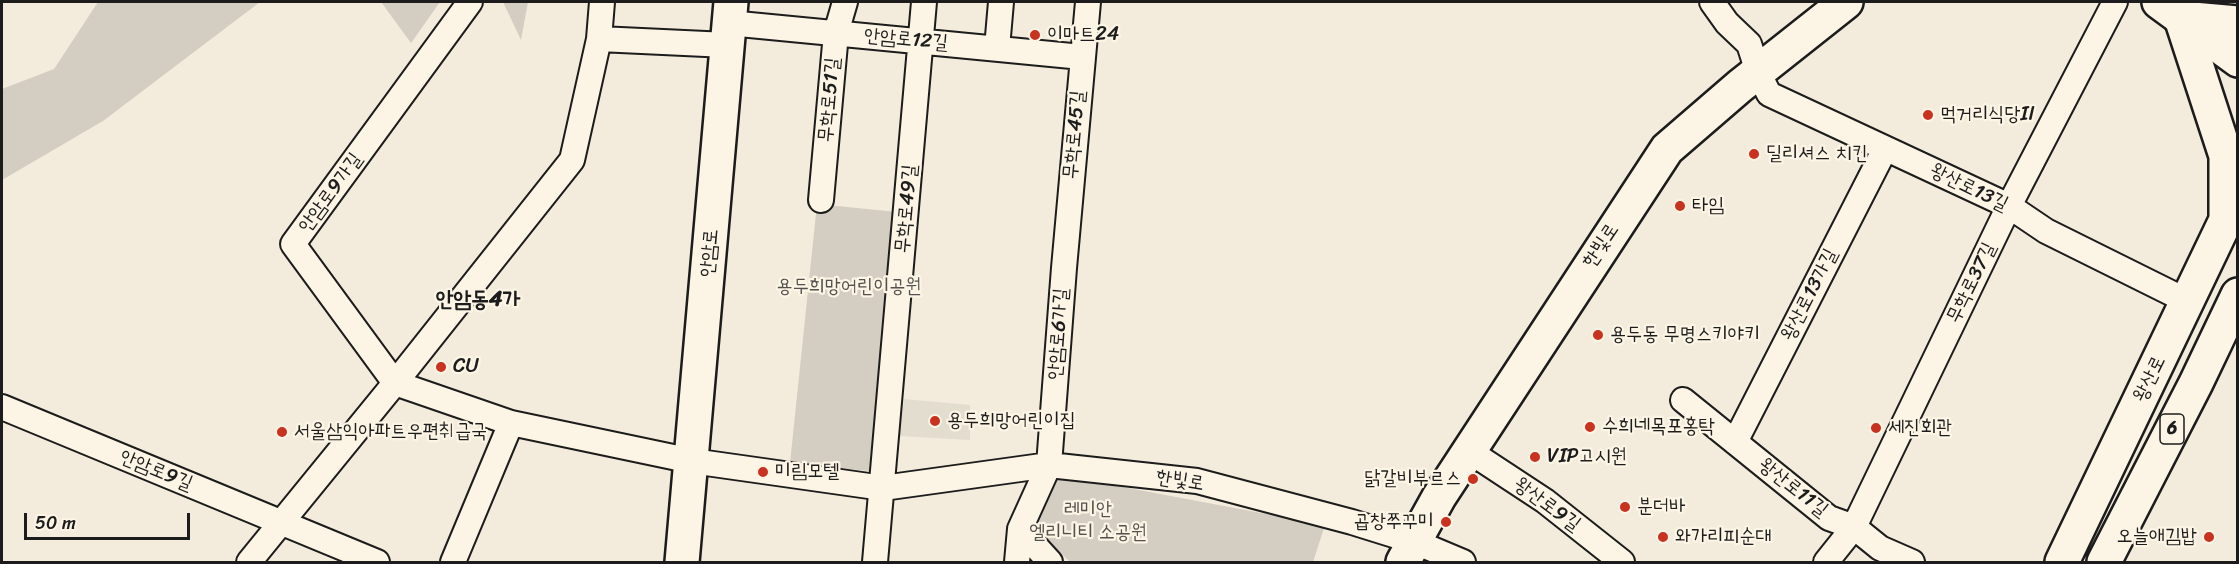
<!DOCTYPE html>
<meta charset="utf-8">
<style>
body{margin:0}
#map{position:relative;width:2239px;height:564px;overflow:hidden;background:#f3ecdd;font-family:Sriracha,sans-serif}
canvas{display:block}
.frame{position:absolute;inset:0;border:3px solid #1c1c1c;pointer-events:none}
.scale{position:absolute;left:24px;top:513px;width:166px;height:27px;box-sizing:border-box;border:3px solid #1c1c1c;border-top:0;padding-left:8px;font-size:18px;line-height:21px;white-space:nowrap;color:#1c1c1c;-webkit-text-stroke:4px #fcf5e5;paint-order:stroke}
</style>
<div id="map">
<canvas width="2239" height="564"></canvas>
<div class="frame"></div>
<div class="scale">50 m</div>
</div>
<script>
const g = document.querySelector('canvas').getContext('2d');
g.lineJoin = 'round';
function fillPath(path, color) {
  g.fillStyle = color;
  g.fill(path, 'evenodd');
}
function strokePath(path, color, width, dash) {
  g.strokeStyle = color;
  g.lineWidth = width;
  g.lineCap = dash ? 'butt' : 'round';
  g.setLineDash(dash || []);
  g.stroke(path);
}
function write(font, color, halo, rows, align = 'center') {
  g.font = font + ' Sriracha,"Poor Story",sans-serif';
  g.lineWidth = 4.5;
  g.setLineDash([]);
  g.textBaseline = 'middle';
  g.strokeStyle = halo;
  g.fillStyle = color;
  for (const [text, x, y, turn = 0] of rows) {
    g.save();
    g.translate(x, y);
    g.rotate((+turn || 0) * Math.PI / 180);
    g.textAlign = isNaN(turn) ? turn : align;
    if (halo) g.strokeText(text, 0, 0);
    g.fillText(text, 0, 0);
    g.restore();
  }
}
const built = new Path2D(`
 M904 399 970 405V440L899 436Z`);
const green = new Path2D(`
 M98 2H260L103 121 2 180V89L54 69Z
 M381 2H440L411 43Z
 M503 2H528L521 40Z
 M817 204 897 212 869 471 790 463Z
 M1059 475 1325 525 1313 562H1070L1035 528Z`);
const street = new Path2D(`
 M470 2 293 244 395 383 511 423 692 461 883 488 1049 465 1197 481 1352 522 1413 541 1463 562
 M1712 2 1727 23 1749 44 1758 72 1769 94 2009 206 2046 231 2187 301
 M729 23 1082 57
 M599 39 727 45
 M997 48 1001 2
 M821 200 836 33 845 2
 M1683 400 1829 518 1854 527 1880 548 1912 562
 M2 407 377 562
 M1735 442 1885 149
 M1469 451 1545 501 1622 562
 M1020 529 1050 562
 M249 562 395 383 572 160 599 39 602 2
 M453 562 511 423
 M875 562 924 2
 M1017 562 1020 529 1049 465 1064 268 1088 2
 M1826 562 1854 527 2009 206 2115 2`);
const secondary = new Path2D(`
 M2159 2 2238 60
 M1403 562 1439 497 1667 149 1740 86 1846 2`);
const primary = new Path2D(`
 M2226 220V156L2181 18 2238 23
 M682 562 731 2
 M2062 562 2238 195
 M2104 562 2196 383 2238 295`);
const markers = [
 [1035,35,6,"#c8321e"],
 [1928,115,6,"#c8321e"],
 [1754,154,6,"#c8321e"],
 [1680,206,6,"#c8321e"],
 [1598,335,6,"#c8321e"],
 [441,367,6,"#c8321e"],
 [935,421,6,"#c8321e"],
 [1590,427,6,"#c8321e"],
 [1876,428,6,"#c8321e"],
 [282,432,6,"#c8321e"],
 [1535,457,6,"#c8321e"],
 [763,472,6,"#c8321e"],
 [1473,479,6,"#c8321e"],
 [1625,507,6,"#c8321e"],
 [1446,522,6,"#c8321e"],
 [1663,537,6,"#c8321e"],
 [2209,537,6,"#c8321e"]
];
const shields = [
 [2172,429,24]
];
const shieldNames = [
 ["6",2172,429]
];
const poiNames = [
 ["이마트24",1047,35],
 ["먹거리식당II",1940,115],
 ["딜리셔스 치킨",1766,154],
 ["타임",1692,206],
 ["용두동 무명스키야키",1610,335],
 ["CU",453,367],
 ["용두희망어린이집",947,421],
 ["수희네목포홍탁",1602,427],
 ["세진회관",1888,428],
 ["서울삼익아파트우편취급국",294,432],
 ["VIP고시원",1547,457],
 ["미림모텔",775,472],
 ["닭갈비부르스",1461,479,"right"],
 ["분더바",1637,507],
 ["곱창쭈꾸미",1434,522,"right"],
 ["와가리피순대",1675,537],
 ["오늘애김밥",2197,537,"right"]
];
const streetNames = [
 ["안암로12길",906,40,5],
 ["무학로51길",830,100,-85],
 ["무학로45길",1075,135,-85],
 ["왕산로13길",1969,188,26],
 ["안암로9가길",331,193,-54],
 ["무학로49길",907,209,-85],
 ["한빛로",1601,246,-56],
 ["안암로",710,253,-85],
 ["무학로37길",1972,283,-64],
 ["왕산로13가길",1810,295,-63],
 ["안암로6가길",1059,334,-86],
 ["왕산로",2150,379,-64],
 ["안암로9길",156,471,22],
 ["한빛로",1180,481,9],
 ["왕산로11길",1793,488,38],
 ["왕산로9길",1547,505,36]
];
const parkNames = [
 ["용두희망어린이공원",849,287],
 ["레미안",1088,510],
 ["엘리니티 소공원",1088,533]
];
const quarterNames = [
 ["안암동4가",478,300]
];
fillPath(built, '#e3ddcf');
fillPath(green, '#d3cec1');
strokePath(street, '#1c1c1c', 28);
strokePath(secondary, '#1c1c1c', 38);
strokePath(primary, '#1c1c1c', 38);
strokePath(street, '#fcf5e5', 24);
strokePath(secondary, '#fcf5e5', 33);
strokePath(primary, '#fcf5e5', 33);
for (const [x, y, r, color] of markers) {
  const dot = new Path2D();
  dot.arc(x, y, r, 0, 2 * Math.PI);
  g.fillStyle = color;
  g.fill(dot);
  strokePath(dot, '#fcf5e5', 2);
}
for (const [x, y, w] of shields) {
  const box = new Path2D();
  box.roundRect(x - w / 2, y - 15, w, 30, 4.5);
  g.fillStyle = '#fcf5e5';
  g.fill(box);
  strokePath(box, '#1c1c1c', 1.5);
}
write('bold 18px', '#1c1c1c', null, shieldNames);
write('20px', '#1c1c1c', '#fcf5e5', poiNames, 'left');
write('20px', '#1c1c1c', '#fcf5e5', streetNames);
write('20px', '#53514e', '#fcf5e5', parkNames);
write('bold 22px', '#1c1c1c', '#fcf5e5', quarterNames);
</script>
